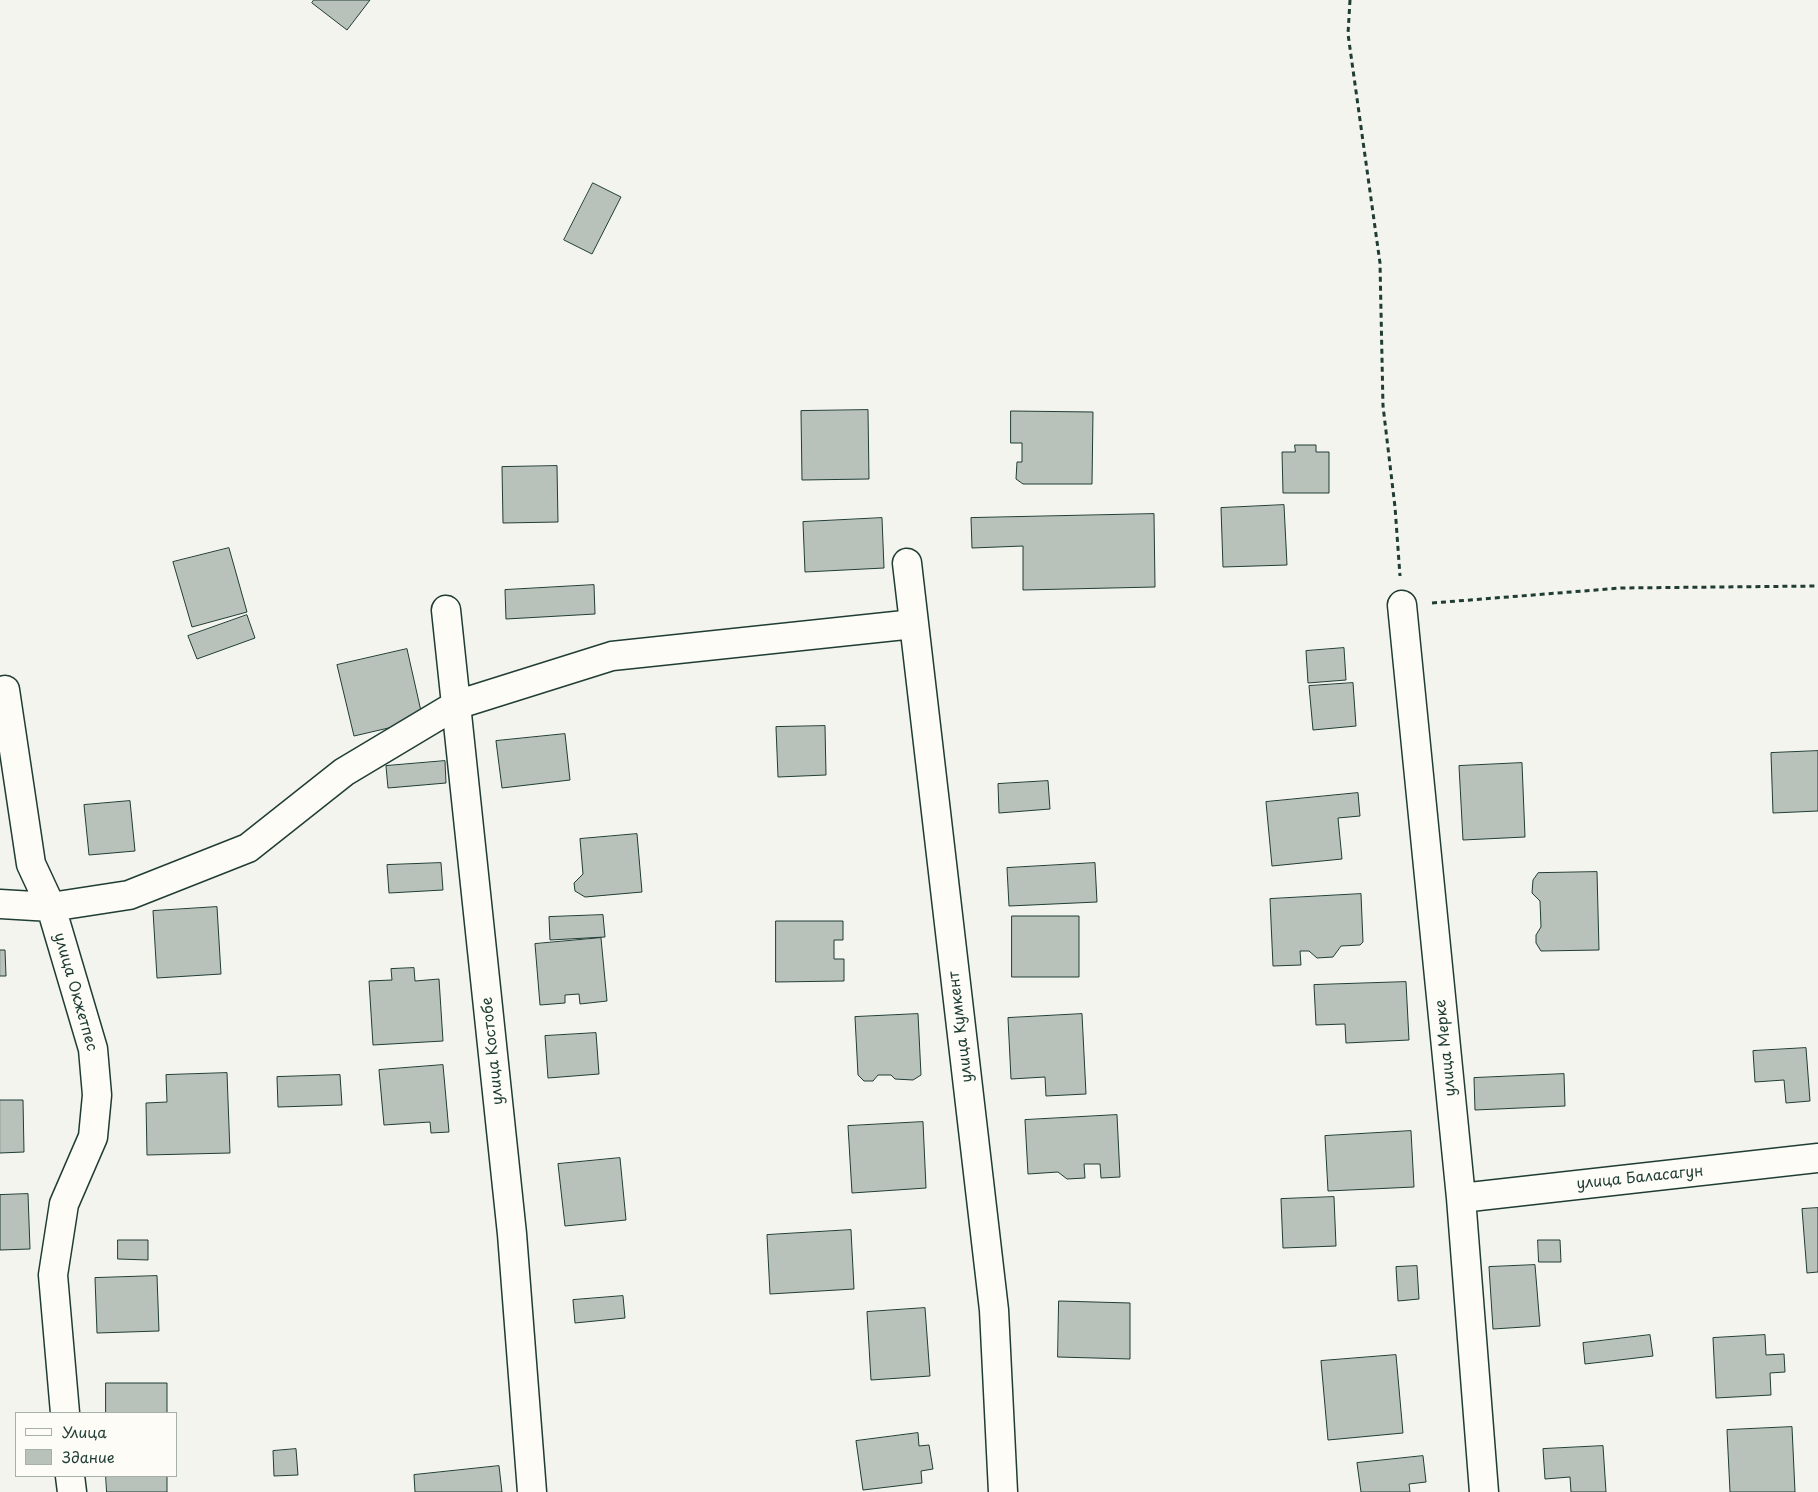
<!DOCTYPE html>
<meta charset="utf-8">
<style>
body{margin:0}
#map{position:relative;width:1818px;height:1492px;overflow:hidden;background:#f4f4ef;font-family:"Playpen Sans",sans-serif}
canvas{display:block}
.legend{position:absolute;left:15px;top:1412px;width:162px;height:65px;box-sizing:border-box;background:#fdfcf7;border:1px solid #a4b0a9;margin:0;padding:6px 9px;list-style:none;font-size:15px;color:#1f3d34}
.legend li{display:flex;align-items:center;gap:10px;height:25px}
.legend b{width:25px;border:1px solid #a4b0a9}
</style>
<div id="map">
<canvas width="1818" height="1492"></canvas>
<ul class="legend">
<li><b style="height:6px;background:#fdfcf7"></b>Улица</li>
<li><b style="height:14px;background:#b9c1bb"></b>Здание</li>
</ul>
</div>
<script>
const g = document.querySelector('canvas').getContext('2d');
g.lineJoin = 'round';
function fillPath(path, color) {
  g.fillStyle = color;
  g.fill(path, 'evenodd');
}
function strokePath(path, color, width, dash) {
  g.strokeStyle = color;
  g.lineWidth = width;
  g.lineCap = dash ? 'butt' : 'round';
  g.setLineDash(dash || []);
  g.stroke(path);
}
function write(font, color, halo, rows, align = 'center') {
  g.font = font + ' "Playpen Sans",sans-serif';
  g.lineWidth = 5;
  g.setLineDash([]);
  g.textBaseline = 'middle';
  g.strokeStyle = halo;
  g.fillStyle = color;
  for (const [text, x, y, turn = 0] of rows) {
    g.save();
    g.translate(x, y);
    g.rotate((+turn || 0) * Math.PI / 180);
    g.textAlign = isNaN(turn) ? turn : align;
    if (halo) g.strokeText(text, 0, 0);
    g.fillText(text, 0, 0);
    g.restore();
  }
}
const building = new Path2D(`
 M314 0H370L347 30 312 3Z
 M593 183 621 197 592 254 564 240Z
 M868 410 869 479 802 480 801 411Z
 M1011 411 1093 412 1092 484H1023L1016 479 1017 462H1022V443H1011Z
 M1295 445H1316V452H1329V493H1283L1282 452H1295Z
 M557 466 558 522 503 523 502 467Z
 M1284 505 1287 565 1223 567 1221 508Z
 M1154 514 1155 587 1023 590V546L972 548 971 518Z
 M882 518 884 568 805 572 803 522Z
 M229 548 247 612 192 627 173 562Z
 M594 585 595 614 506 619 505 590Z
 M247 615 255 638 197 659 188 636Z
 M1344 648 1346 680 1308 683 1306 651Z
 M407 649 423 720 354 736 337 665Z
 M1353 683 1356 726 1313 730 1309 686Z
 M825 726 826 775 778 777 776 727Z
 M565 734 570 780 502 788 496 741Z
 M1818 751V811L1773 813 1771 753Z
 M445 761 446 783 388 788 386 766Z
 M1522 763 1525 837 1463 840 1459 766Z
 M1048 781 1050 809 999 813 998 784Z
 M1358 793 1360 816 1338 818 1342 859 1272 866 1266 802Z
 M130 801 135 851 89 855 84 805Z
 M637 834 642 892 585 897 575 891 574 883 583 874 580 839Z
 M441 863 443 890 389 893 387 865Z
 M1095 863 1097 902 1009 906 1007 868Z
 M1597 872 1599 950 1541 951 1536 943V935L1541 927 1540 901 1532 893 1533 880 1538 873Z
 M1361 894 1363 942 1360 945 1341 946 1333 957 1317 958 1309 951H1300L1301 965 1273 966 1270 899Z
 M217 907 221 974 157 978 153 911Z
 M603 915 605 937 550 940 549 917Z
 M1012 916H1079V977H1012Z
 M776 921H843V940H834V959H844V981L776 982Z
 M601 938 607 1001 580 1004 579 994 565 995V1003L540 1005 535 944Z
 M0 950H5L6 976H0Z
 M414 968 415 981 439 979 443 1041 373 1045 369 981 392 980 391 969Z
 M1406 982 1409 1040 1346 1043 1345 1024 1316 1025 1314 985Z
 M918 1014 921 1075 913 1080 895 1079 891 1075H878L873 1081H864L858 1075 855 1017Z
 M1082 1014 1086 1094 1046 1096 1045 1077 1011 1079 1008 1018Z
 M596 1033 599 1074 548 1078 545 1036Z
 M1806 1048 1810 1101 1786 1103 1784 1080 1755 1082 1753 1051Z
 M443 1065 449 1132 431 1133 430 1122 384 1125 379 1070Z
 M227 1073 230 1153 147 1155 146 1103 167 1102 166 1075Z
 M1564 1074 1565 1106 1475 1110 1474 1078Z
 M340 1075 342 1105 278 1107 277 1077Z
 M0 1100H23L24 1152 0 1153Z
 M1117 1115 1120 1177 1101 1178 1100 1164H1084L1085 1178 1067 1179 1058 1172 1028 1174 1025 1120Z
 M923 1122 926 1188 852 1193 848 1126Z
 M1411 1131 1414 1187 1328 1191 1325 1136Z
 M620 1158 626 1220 565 1226 558 1164Z
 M28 1194 30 1249 0 1250V1195Z
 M1334 1197 1336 1246 1283 1248 1281 1199Z
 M1818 1208V1272L1807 1273 1802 1209Z
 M851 1230 854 1289 770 1294 767 1235Z
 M118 1240H148V1260L118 1259Z
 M1538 1240H1560L1561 1262H1539Z
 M1535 1265 1540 1326 1493 1329 1489 1267Z
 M1417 1266 1419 1299 1398 1301 1396 1267Z
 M157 1276 159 1331 97 1333 95 1278Z
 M623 1296 625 1318 575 1323 573 1300Z
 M1059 1301 1130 1303V1359L1058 1357Z
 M925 1308 930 1376 871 1380 867 1312Z
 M1650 1335 1653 1356 1585 1364 1583 1343Z
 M1765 1335 1766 1355 1784 1354 1785 1372 1770 1373 1771 1395 1716 1398 1713 1338Z
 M1396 1355 1403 1433 1328 1440 1321 1361Z
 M106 1383H167V1413H106Z
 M1792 1427 1795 1492H1730L1727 1430Z
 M918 1433 919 1446 929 1445 933 1469 921 1471 922 1483 863 1490 856 1441Z
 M1603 1446 1606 1492H1571L1570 1477 1545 1479 1543 1449Z
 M296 1449 298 1475 274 1476 273 1451Z
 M1423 1456 1426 1482 1409 1484 1410 1492H1361L1357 1463Z
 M499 1466 502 1492H415L414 1475Z
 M106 1476H167V1492H107Z`);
const path = new Path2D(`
 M1350 0 1348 34 1380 263 1383 406 1395 507 1400 576
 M1432 603 1621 588 1818 586`);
const street = new Path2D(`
 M907 563 994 1310 1003 1492
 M1402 605 1461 1198 1484 1492
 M446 610 512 1234 532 1492
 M5 690 31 864 51 907 93 1049 97 1095 93 1137 64 1204 53 1275 65 1413
 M0 904 51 907 129 895 248 848 344 772 456 705 612 656 914 624
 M1461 1198 1818 1158
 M70 1476 72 1492`);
const streetNames = [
 ["улица Окжетпес",75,992,74],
 ["улица Кумкент",961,1027,-97],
 ["улица Мерке",1446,1048,-96],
 ["улица Костобе",493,1051,-96],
 ["улица Баласагун",1640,1178,-6]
];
fillPath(building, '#b9c1bb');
strokePath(building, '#1f3d34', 1);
strokePath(street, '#1f3d34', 31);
strokePath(path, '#1f3d34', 3, [5, 4]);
strokePath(street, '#fdfcf7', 28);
write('15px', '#1f3d34', '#fdfcf7', streetNames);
</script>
